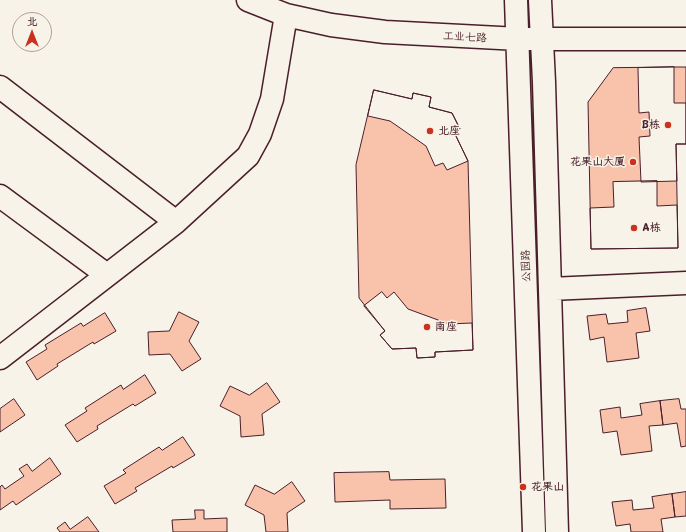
<!DOCTYPE html>
<meta charset="utf-8">
<style>
body{margin:0}
#map{position:relative;width:686px;height:532px;overflow:hidden;background:#f7f3e8;font-family:Mali,"LXGW WenKai TC",sans-serif}
canvas{display:block}
.north{position:absolute;left:12px;top:12px;width:40px;height:40px;box-sizing:border-box;background:#f7f3e8;border:1px solid #b29e9c;border-radius:50%;rotate:0deg;font-size:11px;font-weight:700;line-height:16px;text-align:center;color:#4a1f2b}
.north::after{content:'';display:block;margin:auto;width:14px;height:18px;background:#c8321e;clip-path:polygon(50% 0,100% 100%,50% 72%,0 100%)}
</style>
<div id="map">
<canvas width="686" height="532"></canvas>
<div class="north">北</div>
</div>
<script>
const g = document.querySelector('canvas').getContext('2d');
g.lineJoin = 'round';
function fillPath(path, color) {
  g.fillStyle = color;
  g.fill(path, 'evenodd');
}
function strokePath(path, color, width, dash) {
  g.strokeStyle = color;
  g.lineWidth = width;
  g.lineCap = dash ? 'butt' : 'round';
  g.setLineDash(dash || []);
  g.stroke(path);
}
function write(font, color, halo, rows, align = 'center') {
  g.font = font + ' Mali,"LXGW WenKai TC",sans-serif';
  g.lineWidth = 3;
  g.setLineDash([]);
  g.textBaseline = 'middle';
  g.strokeStyle = halo;
  g.fillStyle = color;
  for (const [text, x, y, turn = 0] of rows) {
    g.save();
    g.translate(x, y);
    g.rotate((+turn || 0) * Math.PI / 180);
    g.textAlign = isNaN(turn) ? turn : align;
    if (halo) g.strokeText(text, 0, 0);
    g.fillText(text, 0, 0);
    g.restore();
  }
}
const building = new Path2D(`
 M674 67H686V144H676L678 248 591 249 588 102 613 68Z
 M674 67V103H686V144H676L677 181 641 182 639 137 650 136 649 112 639 113 638 68Z
 M374 90 412 99 413 93 431 97 429 107 452 113 460 129 454 132 468 161 473 350 435 352V357L417 358 416 348 392 349 380 335 385 331 359 298 356 165Z
 M374 90 412 99 413 93 431 97 429 107 452 113 460 129 454 132 468 161 447 170 443 163 435 166 426 146 390 121 368 116Z
 M657 181V206L677 205 678 248 591 249 590 208 614 207 613 182Z
 M382 292 387 298 394 292 408 309 449 324 472 323 473 350 435 352V357L417 358 416 348 392 349 380 335 385 331 364 306Z
 M646 308 650 331 636 333 639 358 607 362 604 337 590 340 587 316 606 314 608 324 628 322 627 311Z
 M179 312 199 322 189 341 201 359 182 371 170 354 149 355 148 332 169 331Z
 M105 313 116 331 94 344 93 342 57 364 58 366 37 380 26 362 47 349 45 345 81 323 83 326Z
 M145 375 156 393 135 406 133 404 97 426 98 429 77 442 65 425 87 411 85 408 121 385 123 389Z
 M267 383 280 402 262 414 264 435 241 437 240 416 220 406 230 386 249 395Z
 M14 399 25 415 0 432V409Z
 M679 399 681 409H686V446L681 447 677 423 663 425 660 401Z
 M660 401 663 425 649 426 652 451 621 455 617 431 603 433 600 410 620 407 621 418 642 415 640 404Z
 M183 437 195 455 173 468 172 466 135 488 137 491 115 504 104 486 126 473 123 470 159 447 162 450Z
 M50 458 61 474 16 505 13 501 0 510V487L2 485 5 489 24 476 19 469 27 464 32 471Z
 M389 472 390 480 445 479 446 508 390 509V500L335 502 334 473Z
 M292 482 305 501 287 513 288 532H266L264 515 245 505 255 485 274 494Z
 M686 492V516L675 517 672 494Z
 M672 494 675 517 661 519 663 532H631L630 524 616 526 612 502 632 500 633 510 654 508 652 497Z
 M195 510H204V519L227 518V532H173L172 520 195 519Z
 M88 517 99 532H60L57 528 65 522 70 529Z`);
const minor = new Path2D(`
 M248 0 286 15 331 25 385 32 519 39H686
 M516 0 534 532
 M540 0 544 82 557 532
 M0 87 176 222
 M0 196 107 275
 M550 289 686 283
 M0 358 176 222 248 156 260 134 272 99 286 15`);
const markers = [
 [668,125,4,"#c8321e"],
 [430,131,4,"#c8321e"],
 [633,162,4,"#c8321e"],
 [634,228,4,"#c8321e"],
 [427,327,4,"#c8321e"],
 [523,487,4,"#c8321e"]
];
const streetNames = [
 ["工业七路",465,37,3],
 ["公园路",526,266,-92]
];
const poiNames = [
 ["B栋",660,125,"right"],
 ["北座",438,131],
 ["花果山大厦",625,162,"right"],
 ["A栋",642,228],
 ["南座",435,327],
 ["花果山",531,487]
];
fillPath(building, '#f8c2ab');
strokePath(building, '#4a1f2b', 1);
strokePath(minor, '#4a1f2b', 25);
strokePath(minor, '#f7f3e8', 22);
for (const [x, y, r, color] of markers) {
  const dot = new Path2D();
  dot.arc(x, y, r, 0, 2 * Math.PI);
  g.fillStyle = color;
  g.fill(dot);
  strokePath(dot, '#f7f3e8', 1.5);
}
write('11px', '#4a1f2b', '#f7f3e8', streetNames);
write('bold 11px', '#4a1f2b', '#f7f3e8', poiNames, 'left');
</script>
